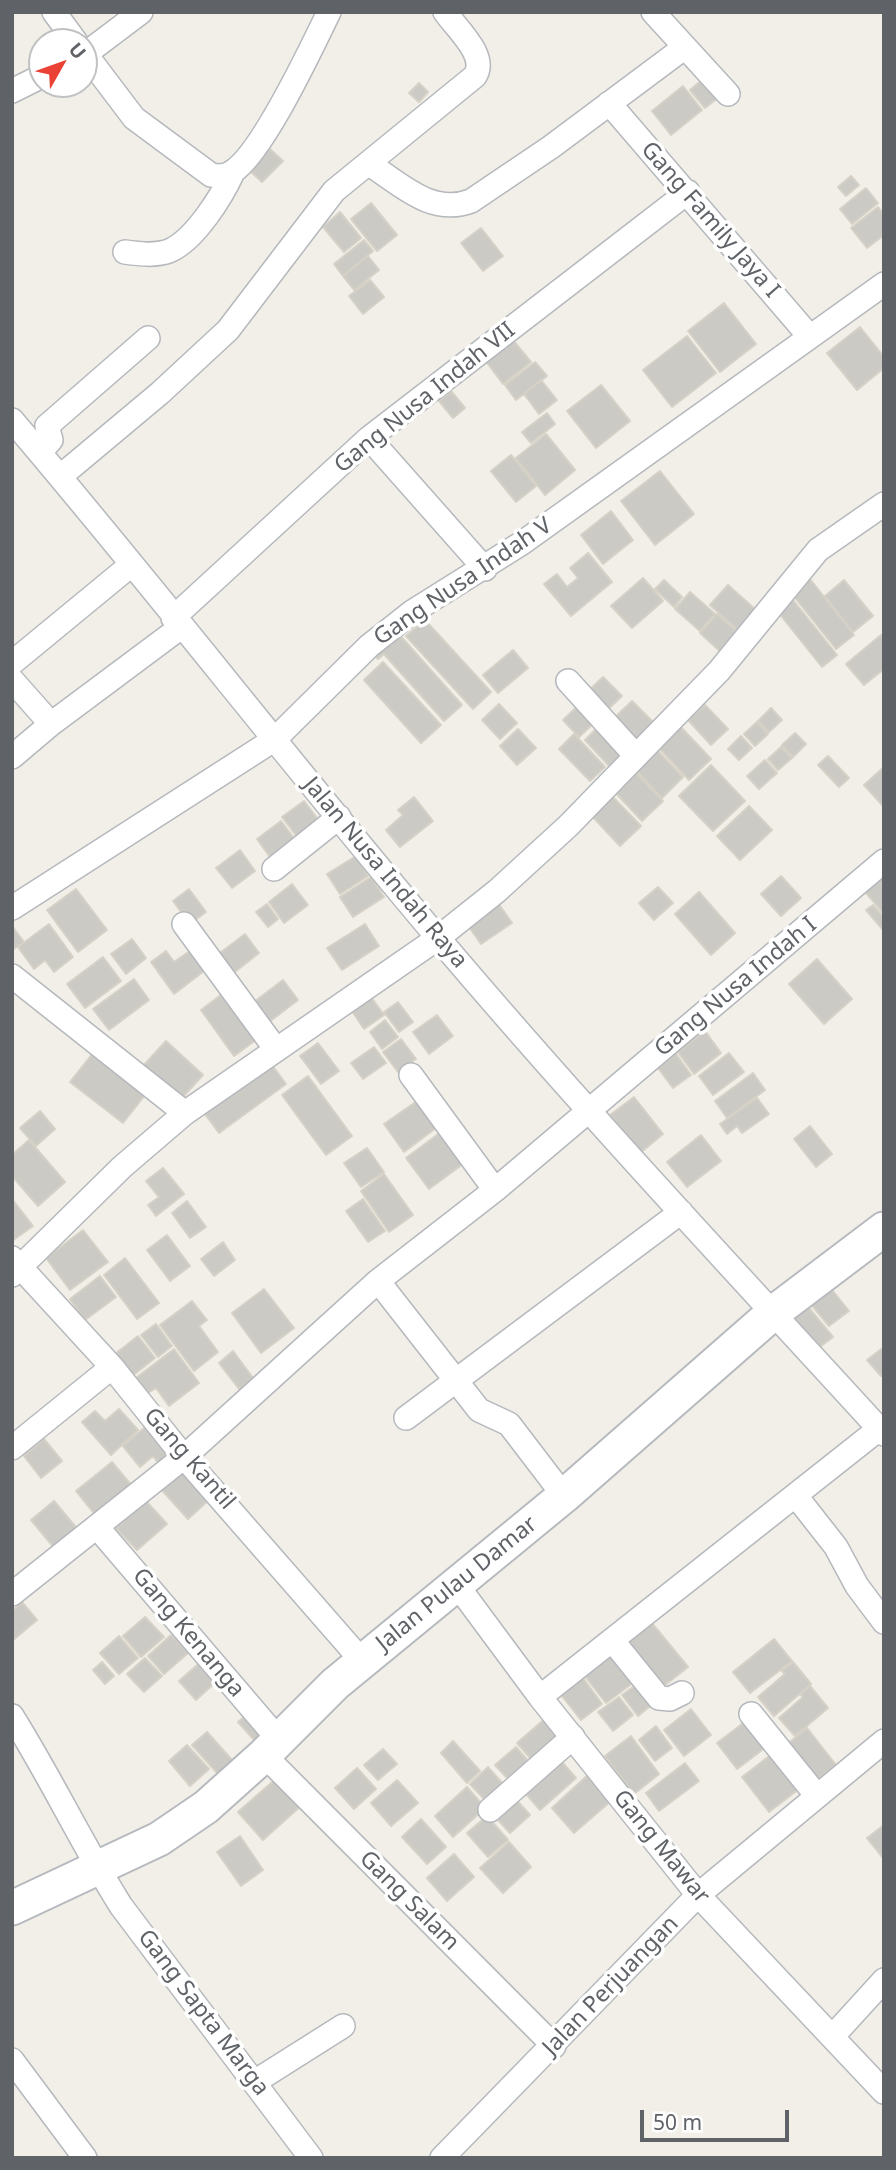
<!DOCTYPE html>
<style>
body{margin:0}
#map{position:relative;width:896px;height:2170px;overflow:hidden;background:#f1efe8;font-family:"Noto Sans",sans-serif}
canvas{display:block}
.frame{position:absolute;inset:0;border:14px solid #5f6368;pointer-events:none}
.north{position:absolute;left:28px;top:28px;width:70px;height:70px;box-sizing:border-box;background:#fff;border:2px solid #bfc1c3;border-radius:50%;rotate:50deg;font-size:19px;font-weight:700;line-height:28px;text-align:center;color:#5f6368}
.north::after{content:'';display:block;margin:auto;width:24px;height:32px;background:#ea4335;clip-path:polygon(50% 0,100% 100%,50% 72%,0 100%)}
.scale{position:absolute;left:640px;top:2110px;width:149px;height:32px;box-sizing:border-box;border:4px solid #5f6368;border-top:0;padding-left:9px;font-size:21px;line-height:24px;white-space:nowrap;color:#5f6368;-webkit-text-stroke:5px #fff;paint-order:stroke}
</style>
<div id="map">
<canvas width="896" height="2170"></canvas>
<div class="frame"></div>
<div class="north">U</div>
<div class="scale">50 m</div>
</div>
<script>
const g = document.querySelector('canvas').getContext('2d');
g.lineJoin = 'round';
function fillPath(path, color) {
  g.fillStyle = color;
  g.fill(path, 'evenodd');
}
function strokePath(path, color, width, dash) {
  g.strokeStyle = color;
  g.lineWidth = width;
  g.lineCap = dash ? 'butt' : 'round';
  g.setLineDash(dash || []);
  g.stroke(path);
}
function write(font, color, halo, rows, align = 'center') {
  g.font = font + ' "Noto Sans",sans-serif';
  g.lineWidth = 7;
  g.setLineDash([]);
  g.textBaseline = 'middle';
  g.strokeStyle = halo;
  g.fillStyle = color;
  for (const [text, x, y, turn = 0] of rows) {
    g.save();
    g.translate(x, y);
    g.rotate((+turn || 0) * Math.PI / 180);
    g.textAlign = isNaN(turn) ? turn : align;
    if (halo) g.strokeText(text, 0, 0);
    g.fillText(text, 0, 0);
    g.restore();
  }
}
const building = new Path2D(`
 M709 74 724 93 705 108 690 90Z
 M419 83 428 92 419 102 409 93Z
 M683 86 702 110 671 135 652 111Z
 M270 149 283 161 262 182 249 170Z
 M851 176 859 185 846 196 838 187Z
 M866 188 878 203 852 224 840 209Z
 M371 203 397 235 377 251 351 219Z
 M878 207 884 215V235L867 248 851 228Z
 M340 212 361 238 344 252 323 227Z
 M481 228 503 256 483 271 461 243Z
 M364 240 373 251 343 276 334 264Z
 M368 256 379 270 354 290 343 276Z
 M370 280 384 297 363 314 349 296Z
 M724 303 756 344 720 372 688 331Z
 M860 327 884 357V368L857 390 827 353Z
 M687 336 716 373 672 407 643 370Z
 M512 339 531 362 503 384 485 360Z
 M535 362 547 376 516 400 505 385Z
 M541 380 557 400 539 414 524 394Z
 M601 385 630 421 596 448 567 411Z
 M451 391 465 408 453 418 439 401Z
 M547 413 555 424 531 443 522 432Z
 M546 434 575 470 545 495 516 458Z
 M511 455 536 486 516 502 491 471Z
 M660 471 694 514 655 545 621 501Z
 M611 511 633 540 603 564 581 535Z
 M588 553 612 582 571 616 544 584 557 574 567 587 578 578 570 568Z
 M643 578 663 601 632 628 611 606Z
 M810 579 854 635 836 649 792 594Z
 M664 580 682 597 674 607 655 589Z
 M844 580 873 616 853 632 825 596Z
 M728 585 756 610 738 630 710 605Z
 M690 592 715 614 700 631 675 609Z
 M793 600 837 655 822 667 778 612Z
 M717 614 741 635 723 654 700 633Z
 M425 620 491 692 473 709 406 636Z
 M396 631 462 705 444 721 384 654 378 659 372 652Z
 M881 635 884 639V669L864 685 846 664Z
 M513 650 528 668 498 693 483 675Z
 M383 662 441 725 421 743 364 680Z
 M603 677 622 696 602 715 584 695Z
 M632 701 654 723 632 743 611 721Z
 M581 703 597 720 579 737 563 720Z
 M499 704 517 723 500 739 482 720Z
 M705 705 728 729 711 745 688 720Z
 M771 708 782 720 769 732 758 721Z
 M757 722 768 734 755 746 744 734Z
 M677 723 711 759 689 780 655 744Z
 M599 726 625 754 611 768 585 740Z
 M518 729 536 748 517 765 500 746Z
 M795 733 806 744 793 757 782 745Z
 M574 734 605 767 590 781 559 749Z
 M741 736 752 748 739 760 728 749Z
 M654 747 683 777 662 798 633 767Z
 M781 747 792 758 778 770 768 759Z
 M828 756 849 778 839 787 818 765Z
 M765 760 777 773 759 789 747 776Z
 M711 765 745 801 713 831 679 796Z
 M884 767V807L864 785Z
 M632 769 663 801 642 821 612 789Z
 M611 795 641 826 620 846 590 814Z
 M414 797 433 821 400 847 386 830 403 815 398 810Z
 M304 801 320 822 298 838 282 817Z
 M749 806 772 830 740 860 717 836Z
 M281 821 300 846 275 864 257 839Z
 M240 850 255 871 232 888 216 868Z
 M356 856 368 876 340 894 327 874Z
 M884 871V914L862 888Z
 M781 876 801 898 781 916 761 894Z
 M371 877 384 897 353 917 340 897Z
 M292 884 308 905 284 923 269 902Z
 M658 887 673 903 654 920 639 903Z
 M76 889 107 930 78 952 47 910Z
 M189 889 206 912 190 924 173 901Z
 M699 892 735 933 711 955 675 914Z
 M496 900 512 923 481 944 467 924Z
 M267 904 278 919 268 927 256 912Z
 M873 905 884 918V931L866 910Z
 M49 924 73 957 54 972 45 960 34 969 18 947Z
 M365 924 379 946 342 970 327 948Z
 M12 926 24 942 12 950Z
 M245 934 259 953 231 975 216 956Z
 M132 939 146 958 126 974 111 954Z
 M194 948 208 968 174 994 151 962 166 951 174 962Z
 M103 957 121 981 85 1008 67 984Z
 M817 959 852 999 824 1024 789 984Z
 M134 979 149 1000 109 1030 93 1009Z
 M283 980 298 1000 269 1022 254 1002Z
 M226 991 260 1037 234 1056 201 1010Z
 M371 997 384 1015 364 1029 352 1011Z
 M398 1002 413 1022 399 1032 384 1012Z
 M437 1015 453 1036 429 1054 413 1032Z
 M385 1020 398 1037 382 1049 370 1032Z
 M705 1031 721 1053 694 1074 678 1052Z
 M401 1039 416 1059 398 1072 383 1052Z
 M166 1041 203 1075 181 1099 144 1065Z
 M318 1043 339 1071 321 1084 300 1056Z
 M374 1047 386 1063 363 1079 351 1063Z
 M97 1048 149 1090 123 1123 70 1082Z
 M729 1053 744 1072 713 1095 699 1076Z
 M676 1054 691 1075 673 1088 658 1068Z
 M266 1057 286 1084 219 1133 199 1106Z
 M753 1073 765 1090 727 1118 715 1101Z
 M308 1076 352 1136 326 1155 282 1095Z
 M634 1097 663 1134 640 1153 610 1115Z
 M757 1098 769 1114 742 1133 737 1126 727 1134 720 1124Z
 M417 1101 436 1128 404 1152 384 1124Z
 M40 1111 55 1129 36 1146 20 1128Z
 M810 1126 832 1154 816 1167 794 1139Z
 M441 1132 463 1164 429 1189 406 1158Z
 M701 1135 721 1161 687 1187 667 1162Z
 M29 1140 65 1182 38 1206 12 1176V1155Z
 M367 1148 384 1172 361 1187 344 1163Z
 M163 1168 184 1194 156 1216 148 1205 159 1197 146 1181Z
 M384 1174 413 1215 389 1232 361 1191Z
 M12 1199 33 1226 12 1241Z
 M363 1199 385 1231 368 1242 346 1211Z
 M187 1201 206 1227 190 1238 172 1213Z
 M83 1230 108 1262 70 1290 46 1258Z
 M167 1235 190 1266 170 1281 147 1250Z
 M223 1242 235 1260 214 1276 201 1259Z
 M125 1258 159 1303 137 1319 104 1275Z
 M100 1276 116 1297 85 1320 70 1299Z
 M829 1286 849 1311 829 1326 809 1302Z
 M264 1289 294 1328 261 1353 232 1313Z
 M192 1301 207 1320 199 1326 218 1352 194 1371 160 1325Z
 M808 1307 833 1337 816 1350 791 1320Z
 M156 1324 172 1346 158 1357 141 1335Z
 M138 1336 155 1358 127 1380 110 1358Z
 M884 1347V1374L881 1376 867 1360Z
 M174 1349 199 1383 169 1406 156 1388 148 1393 136 1378Z
 M233 1351 253 1378 239 1389 219 1363Z
 M119 1409 138 1430 111 1455 82 1422 95 1411 105 1421Z
 M151 1422 174 1450 158 1463 153 1456 140 1467 123 1446Z
 M44 1439 62 1461 41 1478 24 1456Z
 M112 1462 132 1486 96 1516 76 1491Z
 M183 1468 211 1498 188 1519 160 1488Z
 M54 1501 79 1531 56 1550 31 1520Z
 M146 1501 167 1524 137 1550 116 1528Z
 M22 1602 37 1620 12 1641V1611Z
 M145 1617 164 1637 141 1657 123 1636Z
 M651 1622 688 1667 660 1689 623 1644Z
 M171 1635 188 1653 164 1674 148 1656Z
 M119 1636 138 1658 119 1674 100 1653Z
 M774 1639 792 1661 750 1693 733 1672Z
 M612 1654 634 1682 606 1703 584 1675Z
 M145 1658 162 1676 144 1692 127 1674Z
 M203 1660 220 1678 196 1700 179 1681Z
 M102 1662 114 1676 105 1684 93 1670Z
 M793 1662 811 1684 774 1716 758 1697 785 1674 782 1671Z
 M580 1674 602 1704 581 1720 558 1691Z
 M640 1682 655 1702 638 1716 622 1695Z
 M810 1686 828 1708 795 1736 779 1718 803 1697 800 1694Z
 M619 1697 633 1715 613 1731 598 1712Z
 M691 1709 711 1735 684 1756 664 1730Z
 M251 1711 268 1731 256 1742 238 1722Z
 M547 1717 562 1733 532 1760 517 1743Z
 M746 1721 766 1747 737 1769 717 1743Z
 M656 1726 672 1748 655 1761 639 1740Z
 M807 1728 836 1765 813 1782 785 1746Z
 M207 1732 233 1761 218 1774 192 1745Z
 M631 1736 659 1774 634 1794 605 1756Z
 M453 1741 480 1771 467 1783 441 1753Z
 M187 1745 209 1769 190 1786 169 1761Z
 M516 1747 529 1762 509 1780 495 1765Z
 M383 1749 397 1764 378 1780 364 1765Z
 M772 1754 799 1789 769 1812 742 1777Z
 M556 1755 576 1778 540 1810 520 1787Z
 M685 1763 699 1781 659 1811 646 1793Z
 M488 1767 503 1784 485 1800 470 1784Z
 M357 1768 376 1789 354 1809 335 1788Z
 M589 1774 612 1800 574 1833 552 1808Z
 M279 1776 303 1804 263 1840 238 1812Z
 M397 1780 418 1803 391 1826 371 1803Z
 M467 1787 485 1808 453 1837 435 1816Z
 M510 1793 530 1815 510 1833 490 1811Z
 M487 1816 508 1840 488 1857 467 1833Z
 M421 1819 446 1847 427 1864 402 1837Z
 M884 1825V1859L867 1838Z
 M240 1836 263 1870 241 1886 217 1852Z
 M509 1842 531 1867 503 1893 480 1868Z
 M454 1854 474 1877 447 1901 427 1878Z`);
const street = new Path2D(`
 M54 12 76 42
 M653 12 728 94
 M84 52 134 118 211 175C219 176 225 177 232 172 262 154 312 47 329 12
 M84 55 141 12
 M12 91 42 76
 M609 103 810 337
 M369 164C401 184 431 216 471 201L551 147 685 47
 M125 252C139 254 155 256 169 251 195 240 222 196 233 172
 M12 420C157 590 294 768 439 939 582 1108 734 1270 884 1434
 M369 438 485 569
 M40 452 51 440 47 426 148 338
 M62 475 160 393 228 330 334 191 475 76C488 56 457 29 445 12
 M173 618 369 438 688 192
 M12 663 131 565
 M12 680 51 724 181 627
 M568 681 636 756
 M12 757 51 724
 M274 869 339 817
 M12 908 275 739 369 646 412 612 522 543 884 284
 M184 924 275 1048
 M12 976 185 1113
 M411 1075 495 1190
 M12 1258 112 1367 184 1457 363 1662
 M12 1275 122 1167 185 1113 438 938 497 891 568 826 719 671 818 550 884 504
 M378 1281 479 1410 509 1424 564 1496
 M406 1418 681 1212
 M12 1448 112 1367
 M796 1496 836 1547 857 1586 884 1622
 M97 1527 279 1740
 M457 1585 540 1697 698 1895 884 2092
 M12 1594 184 1457 378 1281 495 1190 884 861
 M612 1640 659 1698 670 1699 682 1693
 M540 1697 879 1429
 M751 1714 817 1796
 M12 1716C51 1778 82 1844 121 1906L311 2158
 M264 1755 554 2046
 M490 1810 573 1737
 M833 2036 884 1980
 M12 2060 85 2158
 M256 2081 343 2026
 M442 2158 698 1895 884 1741`);
const secondary = new Path2D(`
 M12 1908 159 1839 206 1807 264 1755 335 1684 564 1496 773 1313 884 1229`);
const streetNames = [
 ["Gang Family Jaya I",710,220,49],
 ["Gang Nusa Indah VII",425,398,-39],
 ["Gang Nusa Indah V",463,582,-34],
 ["Jalan Nusa Indah Raya",385,873,50],
 ["Gang Nusa Indah I",736,987,-40],
 ["Gang Kantil",189,1459,49],
 ["Jalan Pulau Damar",457,1584,-39],
 ["Gang Kenanga",188,1633,50],
 ["Gang Mawar",661,1847,51],
 ["Gang Salam",409,1901,45],
 ["Jalan Perjuangan",611,1986,-46],
 ["Gang Sapta Marga",203,2013,53]
];
fillPath(building, '#cccac5');
strokePath(building, '#d6d1c6', 2);
strokePath(street, '#b5b8bc', 26);
strokePath(secondary, '#b6babf', 37);
strokePath(street, '#fff', 23);
strokePath(secondary, '#fff', 33);
write('23px', '#5f6368', '#fff', streetNames);
</script>
